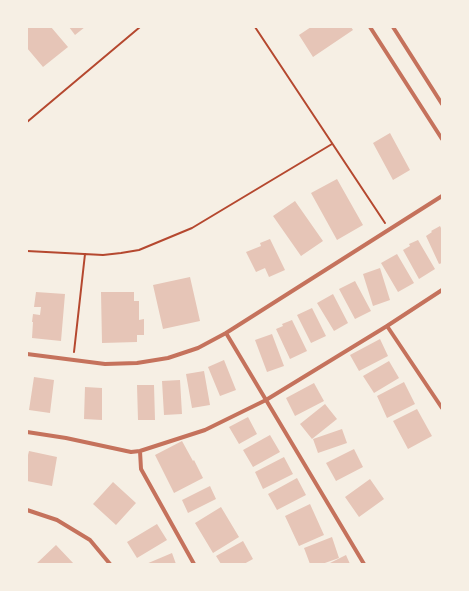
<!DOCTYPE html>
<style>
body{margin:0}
#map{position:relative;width:469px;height:591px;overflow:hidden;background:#f6efe4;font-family:"Nunito Sans",sans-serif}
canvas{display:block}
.frame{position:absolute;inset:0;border:28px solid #f6efe4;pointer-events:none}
</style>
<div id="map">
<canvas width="469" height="591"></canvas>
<div class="frame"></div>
</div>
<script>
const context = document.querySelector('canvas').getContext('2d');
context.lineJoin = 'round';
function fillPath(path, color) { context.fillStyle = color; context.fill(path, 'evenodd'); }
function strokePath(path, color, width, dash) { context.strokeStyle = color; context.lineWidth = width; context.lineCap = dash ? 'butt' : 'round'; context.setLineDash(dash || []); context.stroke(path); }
fillPath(new Path2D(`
 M27,27H51L68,47L43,67L27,48Z
 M69,27H85L75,35Z
 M311,27H351L353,30L313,57L299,35Z
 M390,133L410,170L393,180L373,143Z
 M337,179L363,225L337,240L311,193Z
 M295,201L323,241L301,256L273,216Z
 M440,226L442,230V263L439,264L426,236L432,232L431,231Z
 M270,239L285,270L269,277L265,268L256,272L246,252L261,246L260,243Z
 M418,240L435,269L419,279L403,250L410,246L409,244Z
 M397,254L414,283L398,292L381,263Z
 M380,268L390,300L373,306L363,274Z
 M190,277L200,321L163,329L153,285Z
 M355,281L371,311L355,319L339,289Z
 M36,292L65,294L61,341L32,338L33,322H32L33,314L40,315L41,307H34Z
 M101,292H134V301H139V320L144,319V335H137V342L102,343Z
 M333,294L348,323L334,331L317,303Z
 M312,308L326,336L311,343L297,315Z
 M292,320L307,351L290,359L276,329L283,326L282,324Z
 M272,334L284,366L267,372L255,340Z
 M380,339L388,356L359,371L350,355Z
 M224,360L236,390L220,396L208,367Z
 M389,361L399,378L374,393L363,376Z
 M204,371L210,405L192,408L186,374Z
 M34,377L54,380L50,413L29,410Z
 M180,380L182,414L164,415L162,381Z
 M404,382L415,404L387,418L377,396Z
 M314,383L324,401L295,416L286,398Z
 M137,385H154L155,420H138Z
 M85,387L102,388V420L84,419Z
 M325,404L337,419L312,439L300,424Z
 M417,409L432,436L408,449L393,421Z
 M248,417L257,434L239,444L229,427Z
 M342,429L347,443L318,453L313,439Z
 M270,435L280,452L253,467L243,450Z
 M182,441L193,461L194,460L203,478L174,493L155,455Z
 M354,449L363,467L336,481L326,463Z
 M29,451L57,457L52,486L27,481V459Z
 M284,457L293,474L263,489L255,472Z
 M297,478L306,495L277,510L268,494Z
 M370,479L384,499L359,517L345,497Z
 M113,482L136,503L116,525L93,504Z
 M210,486L216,499L188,513L182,500Z
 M310,504L324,535L299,546L285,516Z
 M221,507L239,537L213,553L195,523Z
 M157,524L167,540L137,558L127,542Z
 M332,537L339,558L322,564H310L304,548Z
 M243,541L253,559L244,564H221L216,556Z
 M56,545L74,564H36Z
 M172,553L176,564H146Z
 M346,555L350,564H328Z`), '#e6c5b7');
strokePath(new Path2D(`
 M255,27L385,223
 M27,122L140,27
 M27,251L103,255L121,253L139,250L192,228L332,144
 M74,352L85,254`), '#b5482f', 2);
strokePath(new Path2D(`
 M370,27L442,139
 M393,27L442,104
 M387,326L442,408
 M226,333L364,564
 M27,354L105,364L137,363L168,358L198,348L226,333L442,196
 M27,432L66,438L131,452L140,451L205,430L266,400L387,326L442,290
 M140,451L141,469L194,564
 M27,510L57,520L90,540L110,564`), '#c5725c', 4);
</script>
